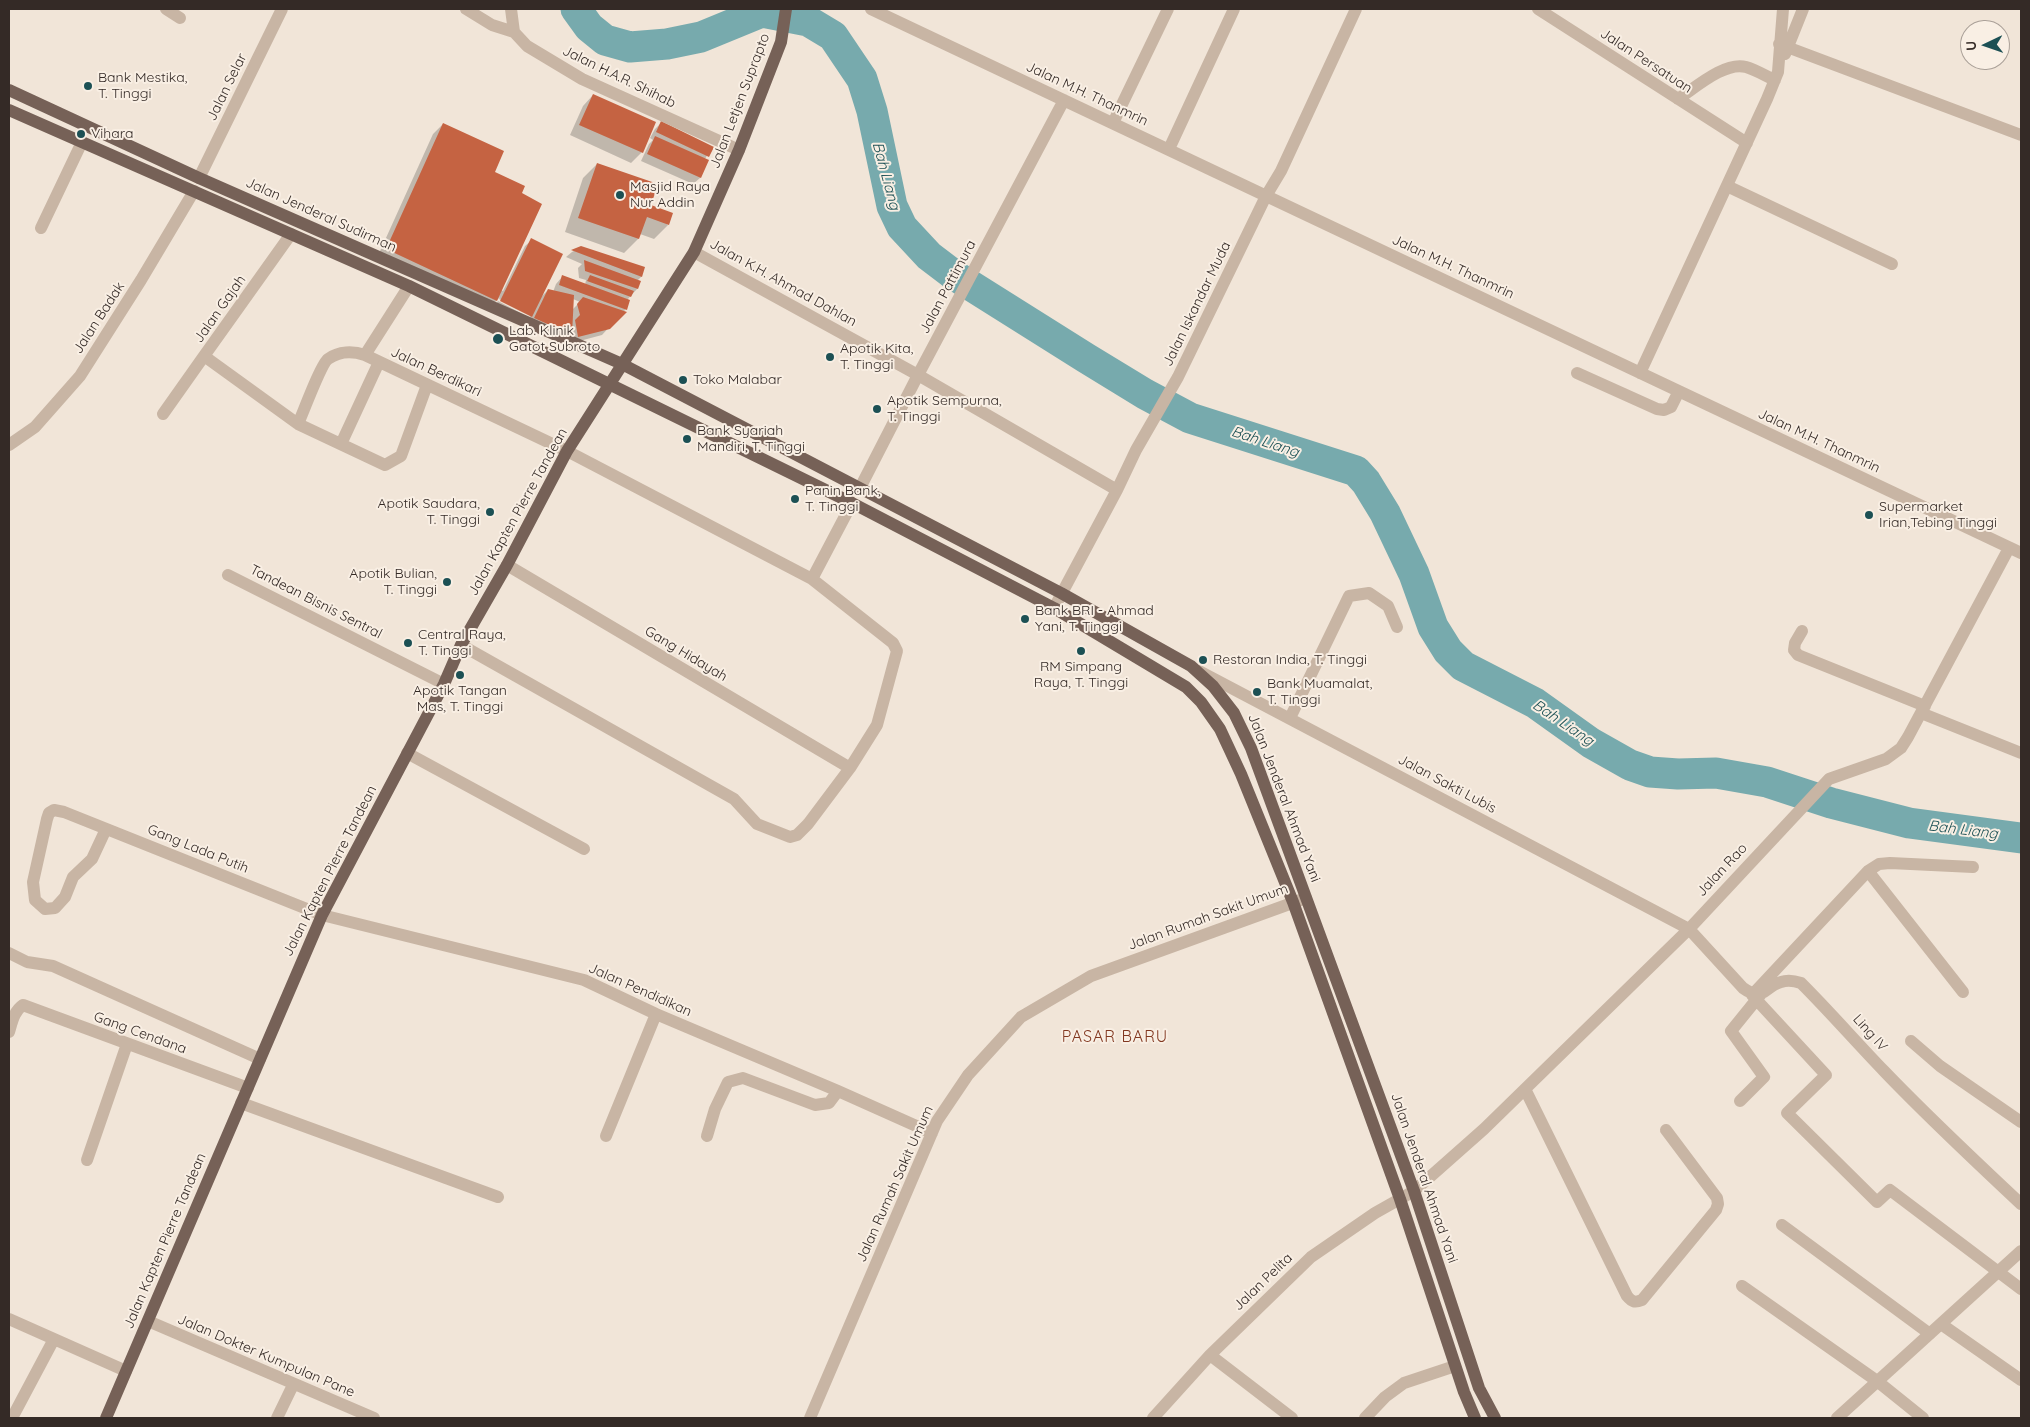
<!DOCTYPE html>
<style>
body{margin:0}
#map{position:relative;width:2030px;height:1427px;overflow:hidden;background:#f1e5d8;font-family:Quicksand,sans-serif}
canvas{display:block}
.frame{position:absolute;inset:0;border:10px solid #342a26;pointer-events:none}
.north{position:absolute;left:1960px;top:20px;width:50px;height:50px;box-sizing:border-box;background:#f9efe4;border:1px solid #aaa098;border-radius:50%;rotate:267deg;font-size:14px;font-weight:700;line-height:20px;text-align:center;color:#342a26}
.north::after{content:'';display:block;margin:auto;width:18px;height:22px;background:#1c5054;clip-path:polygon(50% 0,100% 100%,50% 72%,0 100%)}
</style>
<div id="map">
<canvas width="2030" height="1427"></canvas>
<div class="frame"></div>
<div class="north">U</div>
</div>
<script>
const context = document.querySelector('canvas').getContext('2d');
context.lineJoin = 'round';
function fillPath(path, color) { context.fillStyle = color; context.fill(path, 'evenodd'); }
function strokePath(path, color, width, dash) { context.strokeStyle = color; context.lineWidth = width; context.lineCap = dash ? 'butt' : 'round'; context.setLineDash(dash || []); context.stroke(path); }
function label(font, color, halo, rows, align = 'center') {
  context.font = font + ' Quicksand,sans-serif'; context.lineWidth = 4; context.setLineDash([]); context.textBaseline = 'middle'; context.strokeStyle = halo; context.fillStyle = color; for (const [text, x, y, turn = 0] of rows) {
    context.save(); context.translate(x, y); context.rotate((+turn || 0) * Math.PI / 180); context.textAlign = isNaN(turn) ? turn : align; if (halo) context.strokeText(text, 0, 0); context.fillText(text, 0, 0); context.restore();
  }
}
fillPath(new Path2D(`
 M593,95L642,152L631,163L570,135L583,106Z
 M662,122L712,147L705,159L707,161L700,178L693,184L641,161L649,144L653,140L650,138L655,129Z
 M443,124L491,177L501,290L503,291L525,246L532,240L541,297L548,290L553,292L556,284L562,277L585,285L586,280L579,278L578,268L582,264L566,257L572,252L581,247L644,268L641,277L637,281H639L637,289L627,300L626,309L602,335L572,343L528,325L532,316L530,317V315L499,299L500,297L490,307L376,260L433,134ZM573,299L580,302L572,310Z
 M597,164L649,206L668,225L654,239L640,234L638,239L624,253L565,232L583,178Z
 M498,301L530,318L494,308Z`), '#0003');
strokePath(new Path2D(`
 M576,9L589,27L605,40L630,47L667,44L701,37L762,12L808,21L833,36L862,79L872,111L892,206L902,227L929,256L954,275L1086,358L1145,394L1190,418L1356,471L1366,482L1385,513L1414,574L1433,627L1448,651L1463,666L1535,703L1591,743L1630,765L1650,772L1678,774L1716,773L1767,782L1831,803L1909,823L2021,838`), '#77aaad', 31);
fillPath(new Path2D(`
 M593,94L656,122L643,153L579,125Z
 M661,121L714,147L709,157L656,132Z
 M443,123L504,151L495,172L525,186L522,193L542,204L497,301L386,249Z
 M655,136L709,160L701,178L647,154Z
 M597,163L658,184L651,205L673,213L669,225L647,217L639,239L578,218Z
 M531,238L563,254L532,317L500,301Z
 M581,246L645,267L642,277L571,250Z
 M584,260L641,281L638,289L585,271Z
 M562,275L630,300L627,310L559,285Z
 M590,275L634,291L631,297L587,281Z
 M548,289L574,295L572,335L534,318Z
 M583,297L627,312L610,329L578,337L575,320L580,315L577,304Z`), '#c56342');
strokePath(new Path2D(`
 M166,9L180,18
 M466,9L492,25L514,32L527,46L582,79L739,150
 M511,9L514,32
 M871,9L2021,553
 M1538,9L1747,143
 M1779,44L2021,135
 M1785,54L1803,9
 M1678,99C1695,88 1725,61 1746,67C1756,70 1766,76 1775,80
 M1113,123L1168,9
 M1169,149L1234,9
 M199,178L282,9
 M1727,186L1892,264
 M41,228L82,142
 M291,234L204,356L298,424
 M694,252L918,375L1117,490
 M409,286L365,355L567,451L812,579L893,643L897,651L877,725L850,768L808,824L797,835L790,837L757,824L734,799L461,645
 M365,355C353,351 339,351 328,359C321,364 303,413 298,424L385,465L401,456L427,385
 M1577,373L1657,409L1664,410L1671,407L1679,391
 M1640,373L1767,99L1778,72L1783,9
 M163,414L204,356
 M341,444L379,362
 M9,445L35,427L80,376L141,280L194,191
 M860,488L918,375L1064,100
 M507,565L850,768
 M228,575L444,684
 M812,579L852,503
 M1054,608L1117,490L1136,450L1178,377L1266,196L1281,171L1356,9
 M1802,631L1795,643L1794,650L1798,655L1925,706
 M1199,671L1689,929L1743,988C1764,1003 1763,987 1781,982C1787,980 1795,981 1801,983C1830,1012 1856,1042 1884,1071C1928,1117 1975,1161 2021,1204
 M1921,713L2021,753
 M1290,718L1349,596L1369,593L1388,606L1397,627
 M407,753L584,849
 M106,829L92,859L73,877L65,897L55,908L45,909L35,900L33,882L47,819L49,813L54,810L64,812L322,915L584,980L656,1014L838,1091L932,1133
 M1973,867L1890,863L1879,864L1868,871L1752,995L1826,1075L1787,1113L1877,1202L1890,1190L2021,1289
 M1868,871L1963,992
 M9,953L27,962L53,966L260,1059
 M9,1032C12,1022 14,1011 23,1005L248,1088
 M1911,1041L1940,1066L2021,1122
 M1525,1089L1627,1296C1632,1302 1635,1303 1642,1300L1716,1210L1718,1204L1717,1198L1666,1130
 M1740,1101L1764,1077L1731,1031L1761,994
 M241,1103L498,1197
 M606,1136L656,1014
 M707,1136L715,1109L728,1082L743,1078L815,1105L829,1103L838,1091
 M87,1160L127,1044
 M1782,1225L1930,1334
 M1742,1286L1877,1381L1923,1418
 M9,1319L126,1371
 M148,1321L374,1418
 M1941,1324L2021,1380
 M1210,1355L1292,1418
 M12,1418L54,1339
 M277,1418L293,1385
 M810,1418L937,1121L968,1075L1021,1017L1091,976L1306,898
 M1153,1418L1210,1355L1311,1257L1375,1213L1414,1191L1484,1129L1689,929L1829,779L1886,759L1901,748L1908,737L2009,548
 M1365,1418L1385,1397L1404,1383L1455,1366
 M1837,1418L2021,1251`), '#c8b5a4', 12);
strokePath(new Path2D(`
 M9,90L199,178L622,364L1061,593L1191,666L1213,686L1234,713L1251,748L1414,1191L1479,1388L1495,1418
 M9,110L409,286L609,384L852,503L1054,608L1186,687L1201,702L1220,729L1241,774L1293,902L1400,1199L1464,1392L1475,1418
 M106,1418L322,915L444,684L461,645L507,565L567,451L694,252L739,150L781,42L786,9`), '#766157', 12);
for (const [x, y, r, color] of [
 [88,86,5,"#1c5054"],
 [81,134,5,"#1c5054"],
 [620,195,5,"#1c5054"],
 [498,339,6,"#1c5054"],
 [830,357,5,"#1c5054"],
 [683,380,5,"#1c5054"],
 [877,409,5,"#1c5054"],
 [687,439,5,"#1c5054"],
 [795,499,5,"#1c5054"],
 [490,512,5,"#1c5054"],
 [1869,515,5,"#1c5054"],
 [447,582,5,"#1c5054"],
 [1025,619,5,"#1c5054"],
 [408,643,5,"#1c5054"],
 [1081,651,5,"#1c5054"],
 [1203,660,5,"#1c5054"],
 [460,675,5,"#1c5054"],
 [1257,692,5,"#1c5054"]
]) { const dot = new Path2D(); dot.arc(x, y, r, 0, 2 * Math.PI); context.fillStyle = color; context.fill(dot); strokePath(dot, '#f9efe4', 2); }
label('14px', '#342a26', '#f9efe4', [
 ["Jalan Persatuan",1646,61,33],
 ["Jalan H.A.R. Shihab",619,77,26],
 ["Jalan Selar",227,87,-64],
 ["Jalan M.H. Thanmrin",1087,94,25],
 ["Jalan Letjen Suprapto",740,101,-69],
 ["Jalan Jenderal Sudirman",321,215,24],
 ["Jalan M.H. Thanmrin",1453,267,25],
 ["Jalan K.H. Ahmad Dahlan",783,283,29],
 ["Jalan Pattimura",948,287,-62],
 ["Jalan Iskandar Muda",1197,304,-64],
 ["Jalan Gajah",220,309,-55],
 ["Jalan Badak",99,318,-57],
 ["Jalan Berdikari",436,372,25],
 ["Jalan M.H. Thanmrin",1819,441,25],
 ["Jalan Kapten Pierre Tandean",518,512,-61],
 ["Tandean Bisnis Sentral",316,602,27],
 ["Gang Hidayah",686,654,31],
 ["Jalan Sakti Lubis",1447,784,28],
 ["Jalan Jenderal Ahmad Yani",1284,798,69],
 ["Gang Lada Putih",198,849,22],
 ["Jalan Rao",1722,870,-47],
 ["Jalan Kapten Pierre Tandean",330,871,-63],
 ["Jalan Rumah Sakit Umum",1208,917,-20],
 ["Jalan Pendidikan",640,990,24],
 ["Gang Cendana",140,1033,20],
 ["Ling IV",1870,1033,48],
 ["Jalan Jenderal Ahmad Yani",1424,1178,71],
 ["Jalan Rumah Sakit Umum",895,1184,-66],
 ["Jalan Kapten Pierre Tandean",165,1241,-67],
 ["Jalan Pelita",1263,1282,-44],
 ["Jalan Dokter Kumpulan Pane",266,1356,23]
]);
label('14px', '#342a26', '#f9efe4', [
 ["Bank Mestika,",98,78],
 ["T. Tinggi",98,94],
 ["Vihara",91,134],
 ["Masjid Raya",630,187],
 ["Nur Addin",630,203],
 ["Lab. Klinik",509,331],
 ["Gatot Subroto",509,347],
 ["Apotik Kita,",840,349],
 ["T. Tinggi",840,365],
 ["Toko Malabar",693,380],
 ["Apotik Sempurna,",887,401],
 ["T. Tinggi",887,417],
 ["Bank Syariah",697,431],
 ["Mandiri, T. Tinggi",697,447],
 ["Panin Bank,",805,491],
 ["T. Tinggi",805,507],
 ["Apotik Saudara,",480,504,"right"],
 ["T. Tinggi",480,520,"right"],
 ["Supermarket",1879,507],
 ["Irian,Tebing Tinggi",1879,523],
 ["Apotik Bulian,",437,574,"right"],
 ["T. Tinggi",437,590,"right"],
 ["Bank BRI - Ahmad",1035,611],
 ["Yani, T. Tinggi",1035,627],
 ["Central Raya,",418,635],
 ["T. Tinggi",418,651],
 ["Restoran India, T. Tinggi",1213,660],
 ["RM Simpang",1081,667,"center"],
 ["Raya, T. Tinggi",1081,683,"center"],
 ["Bank Muamalat,",1267,684],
 ["T. Tinggi",1267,700],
 ["Apotik Tangan",460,691,"center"],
 ["Mas, T. Tinggi",460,707,"center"]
], 'left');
label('italic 15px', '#1c5054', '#f9efe4', [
 ["Bah Liang",886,176,75],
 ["Bah Liang",1265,442,18],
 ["Bah Liang",1563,723,34],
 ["Bah Liang",1963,830,7]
]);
context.letterSpacing = '1px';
label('16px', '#823820', '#f9efe4', [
 ["PASAR BARU",1115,1037]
]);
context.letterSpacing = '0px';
</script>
